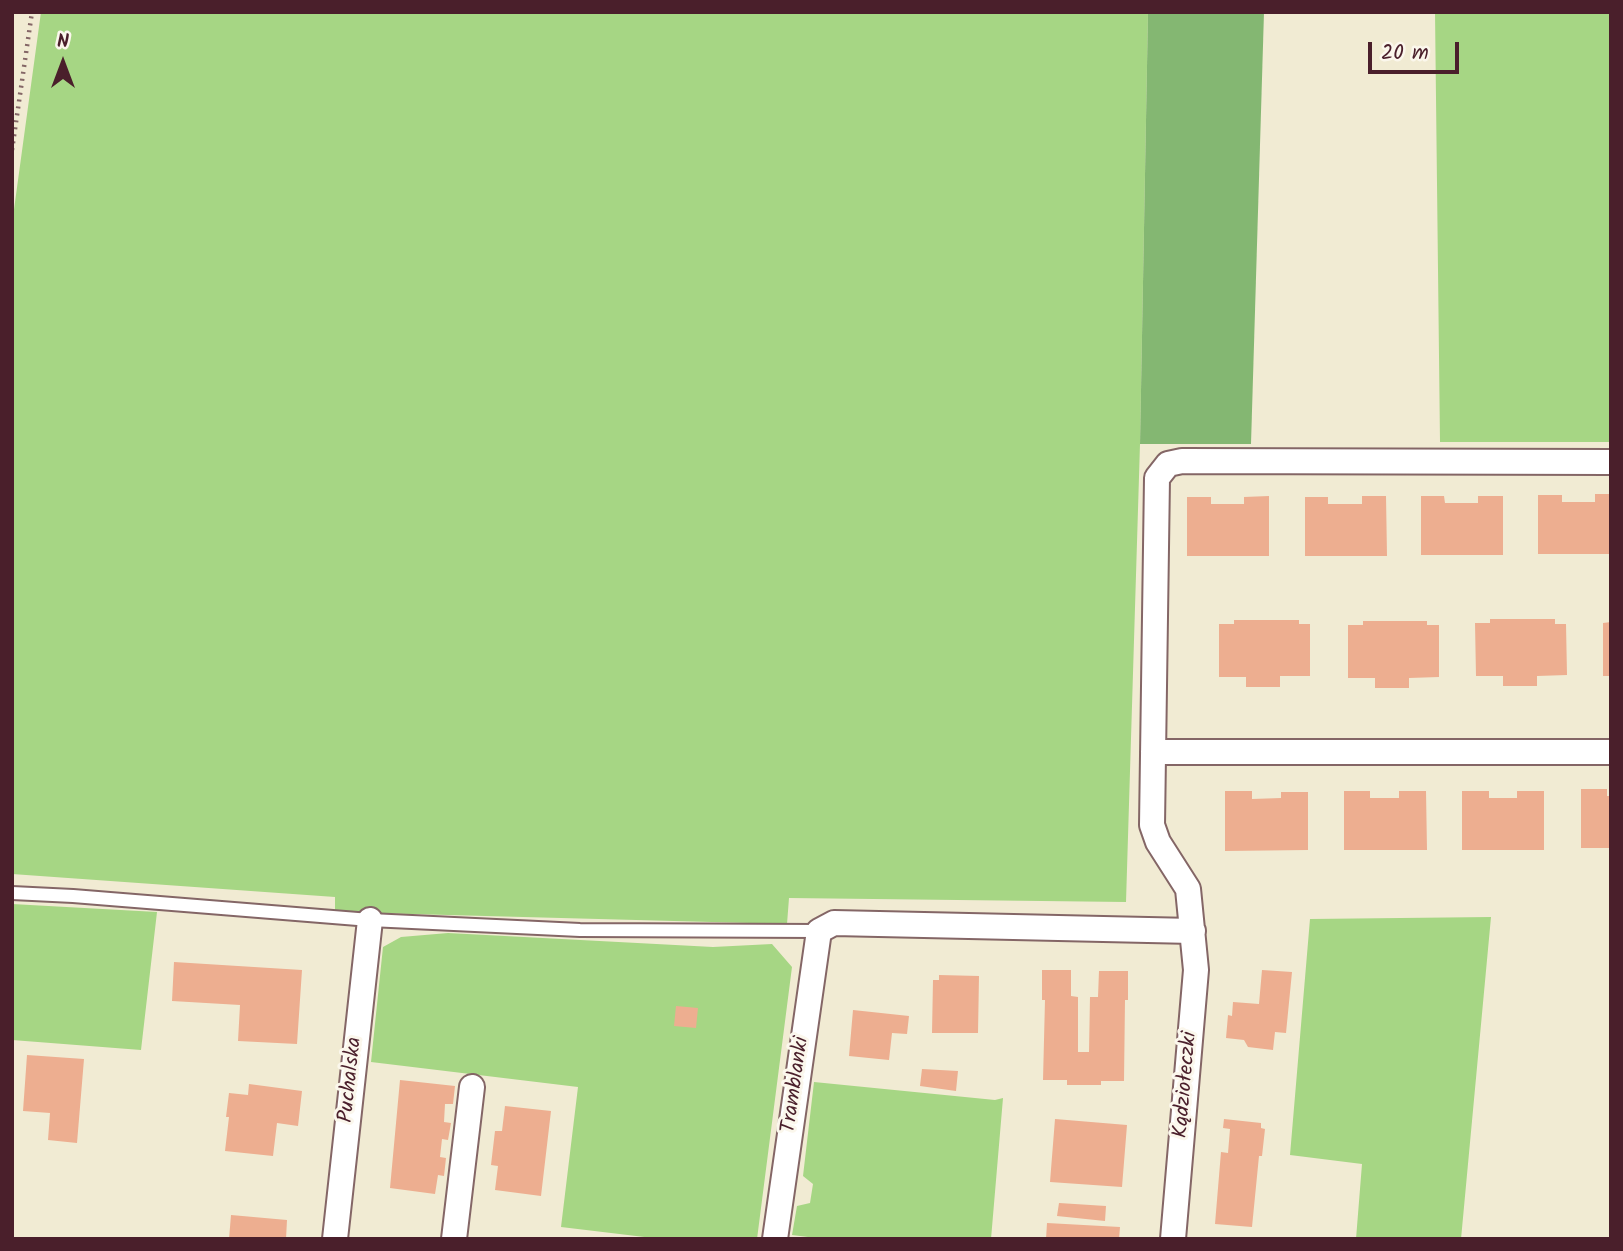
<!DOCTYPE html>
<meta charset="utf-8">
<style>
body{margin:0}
#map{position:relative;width:1623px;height:1251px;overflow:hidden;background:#f1ebd3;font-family:Kalam,sans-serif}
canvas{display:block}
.frame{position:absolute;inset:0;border:14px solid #4a1f2b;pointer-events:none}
.north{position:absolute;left:28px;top:28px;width:70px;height:70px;-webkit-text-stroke:5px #fbf7ec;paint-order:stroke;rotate:0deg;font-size:19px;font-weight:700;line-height:28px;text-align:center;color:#4a1f2b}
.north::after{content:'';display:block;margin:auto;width:24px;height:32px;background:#4a1f2b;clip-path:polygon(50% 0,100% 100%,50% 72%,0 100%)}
.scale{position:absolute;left:1368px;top:42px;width:91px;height:32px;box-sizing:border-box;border:4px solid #4a1f2b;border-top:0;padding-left:9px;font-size:21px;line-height:24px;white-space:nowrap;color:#4a1f2b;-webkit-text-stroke:5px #fbf7ec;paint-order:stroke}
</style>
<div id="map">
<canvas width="1623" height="1251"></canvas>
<div class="frame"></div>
<div class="north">N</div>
<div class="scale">20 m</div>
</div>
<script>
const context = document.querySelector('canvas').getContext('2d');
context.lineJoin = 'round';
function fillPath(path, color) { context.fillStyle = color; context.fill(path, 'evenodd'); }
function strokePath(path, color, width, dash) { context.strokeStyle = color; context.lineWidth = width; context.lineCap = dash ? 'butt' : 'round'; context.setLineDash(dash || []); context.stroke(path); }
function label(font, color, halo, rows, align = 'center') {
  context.font = font + ' Kalam,sans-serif'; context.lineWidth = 6; context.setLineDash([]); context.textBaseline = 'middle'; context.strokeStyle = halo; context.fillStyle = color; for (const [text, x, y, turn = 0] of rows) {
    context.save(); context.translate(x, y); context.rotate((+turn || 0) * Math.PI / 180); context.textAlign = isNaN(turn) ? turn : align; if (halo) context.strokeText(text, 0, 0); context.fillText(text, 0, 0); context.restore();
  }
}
fillPath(new Path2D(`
 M41,12H1148L1140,444L1126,902L789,898L787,924L335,912V897L12,874V224Z
 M1435,12H1611V442H1440Z
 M12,904L157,912L141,1050L12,1040Z
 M1491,917L1461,1239H1356L1362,1164L1290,1155L1310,919Z
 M448,933L713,947L772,944L792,967L757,1239H661L561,1227L578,1087L371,1062L383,947L401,937Z
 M814,1082L995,1100L1003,1098L991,1239H824L792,1235L797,1206L810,1203L813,1184L803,1176Z`), '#a6d684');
fillPath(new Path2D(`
 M1148,12H1264L1251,444H1140Z`), '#84b772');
fillPath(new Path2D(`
 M1595,494H1611V554H1538V495H1562V502H1595Z
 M1269,496V556H1187V497H1211V504H1244V497Z
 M1362,496H1386L1387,556H1305V497H1328V504H1362Z
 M1421,496H1444L1445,503H1478V496H1503V555H1421Z
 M1490,619H1555V624H1566L1567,675L1537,676V686H1503V676H1476L1475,623H1490Z
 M1234,620H1299V624H1310V676H1280V687H1246V677H1219V624H1234Z
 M1363,621H1427V625H1439V677L1409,678V688H1375V678H1348V625H1363Z
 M1611,622V676H1603V623Z
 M1581,789H1607V796H1611V848H1581Z
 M1225,791H1252V799L1281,798V792H1308V850L1225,851Z
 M1344,791H1370V798H1399V791H1426L1427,850H1344Z
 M1462,791H1489V798H1517V791H1544V850H1462Z
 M174,962L302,970L297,1044L238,1041L240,1005L172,1001Z
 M1042,970H1071V996L1078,997V1052H1089L1090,997H1098L1099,971H1128V1000H1125L1124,1081H1101V1085H1067V1080H1043L1045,1000H1042Z
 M1262,970L1292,972L1286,1033L1275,1032L1273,1050L1248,1047L1244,1040L1226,1038L1228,1015L1232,1016L1233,1002L1259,1004Z
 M939,975L979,976L978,1033H932L933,980H939Z
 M676,1006L698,1008L696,1028L674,1026Z
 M853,1010L909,1016L907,1034L892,1033L889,1060L849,1056Z
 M27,1055L84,1059L77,1143L48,1140L50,1113L23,1111Z
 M922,1069L958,1071L956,1091L920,1086Z
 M400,1080L455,1086L453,1104H445L444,1122L451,1123L448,1140L442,1139L440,1157L446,1158L444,1176L438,1175L435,1194L390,1188Z
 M249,1084L302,1091L298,1126L277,1123L273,1156L225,1151L229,1117H226L229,1093L248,1095Z
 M505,1106L551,1111L541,1196L495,1190L498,1166L491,1165L495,1131H502Z
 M1055,1119L1127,1125L1122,1187L1050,1182Z
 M1224,1119L1261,1123V1128L1265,1129L1262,1156H1259L1252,1227L1215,1224L1221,1152L1228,1153L1230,1129L1223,1128Z
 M1059,1203L1106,1206L1105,1221L1057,1216Z
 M231,1215L287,1220L286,1239H229Z
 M1047,1223L1120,1227L1119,1239H1046Z`), '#edae90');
const service = new Path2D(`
 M12,893L73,896L370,920L580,930L819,931`);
const minor = new Path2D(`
 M1153,752H1611
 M335,1239L370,920
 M454,1239L472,1087
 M775,1239L819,931L834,923L1193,931
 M1173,1239L1196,970L1188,889L1158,842L1152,825L1157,478L1168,464L1182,461L1611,462`);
strokePath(service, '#846666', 16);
strokePath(minor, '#846666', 28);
strokePath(new Path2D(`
 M12,150L32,12`), '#846666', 4.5, [2, 5]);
strokePath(service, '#fff', 12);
strokePath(minor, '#fff', 24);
label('21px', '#4a1f2b', '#fbf7ec', [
 ["Puchalska",352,1080,-84],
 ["Tramblanki",797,1085,-82],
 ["Kądziołeczki",1187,1085,-85]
]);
</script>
